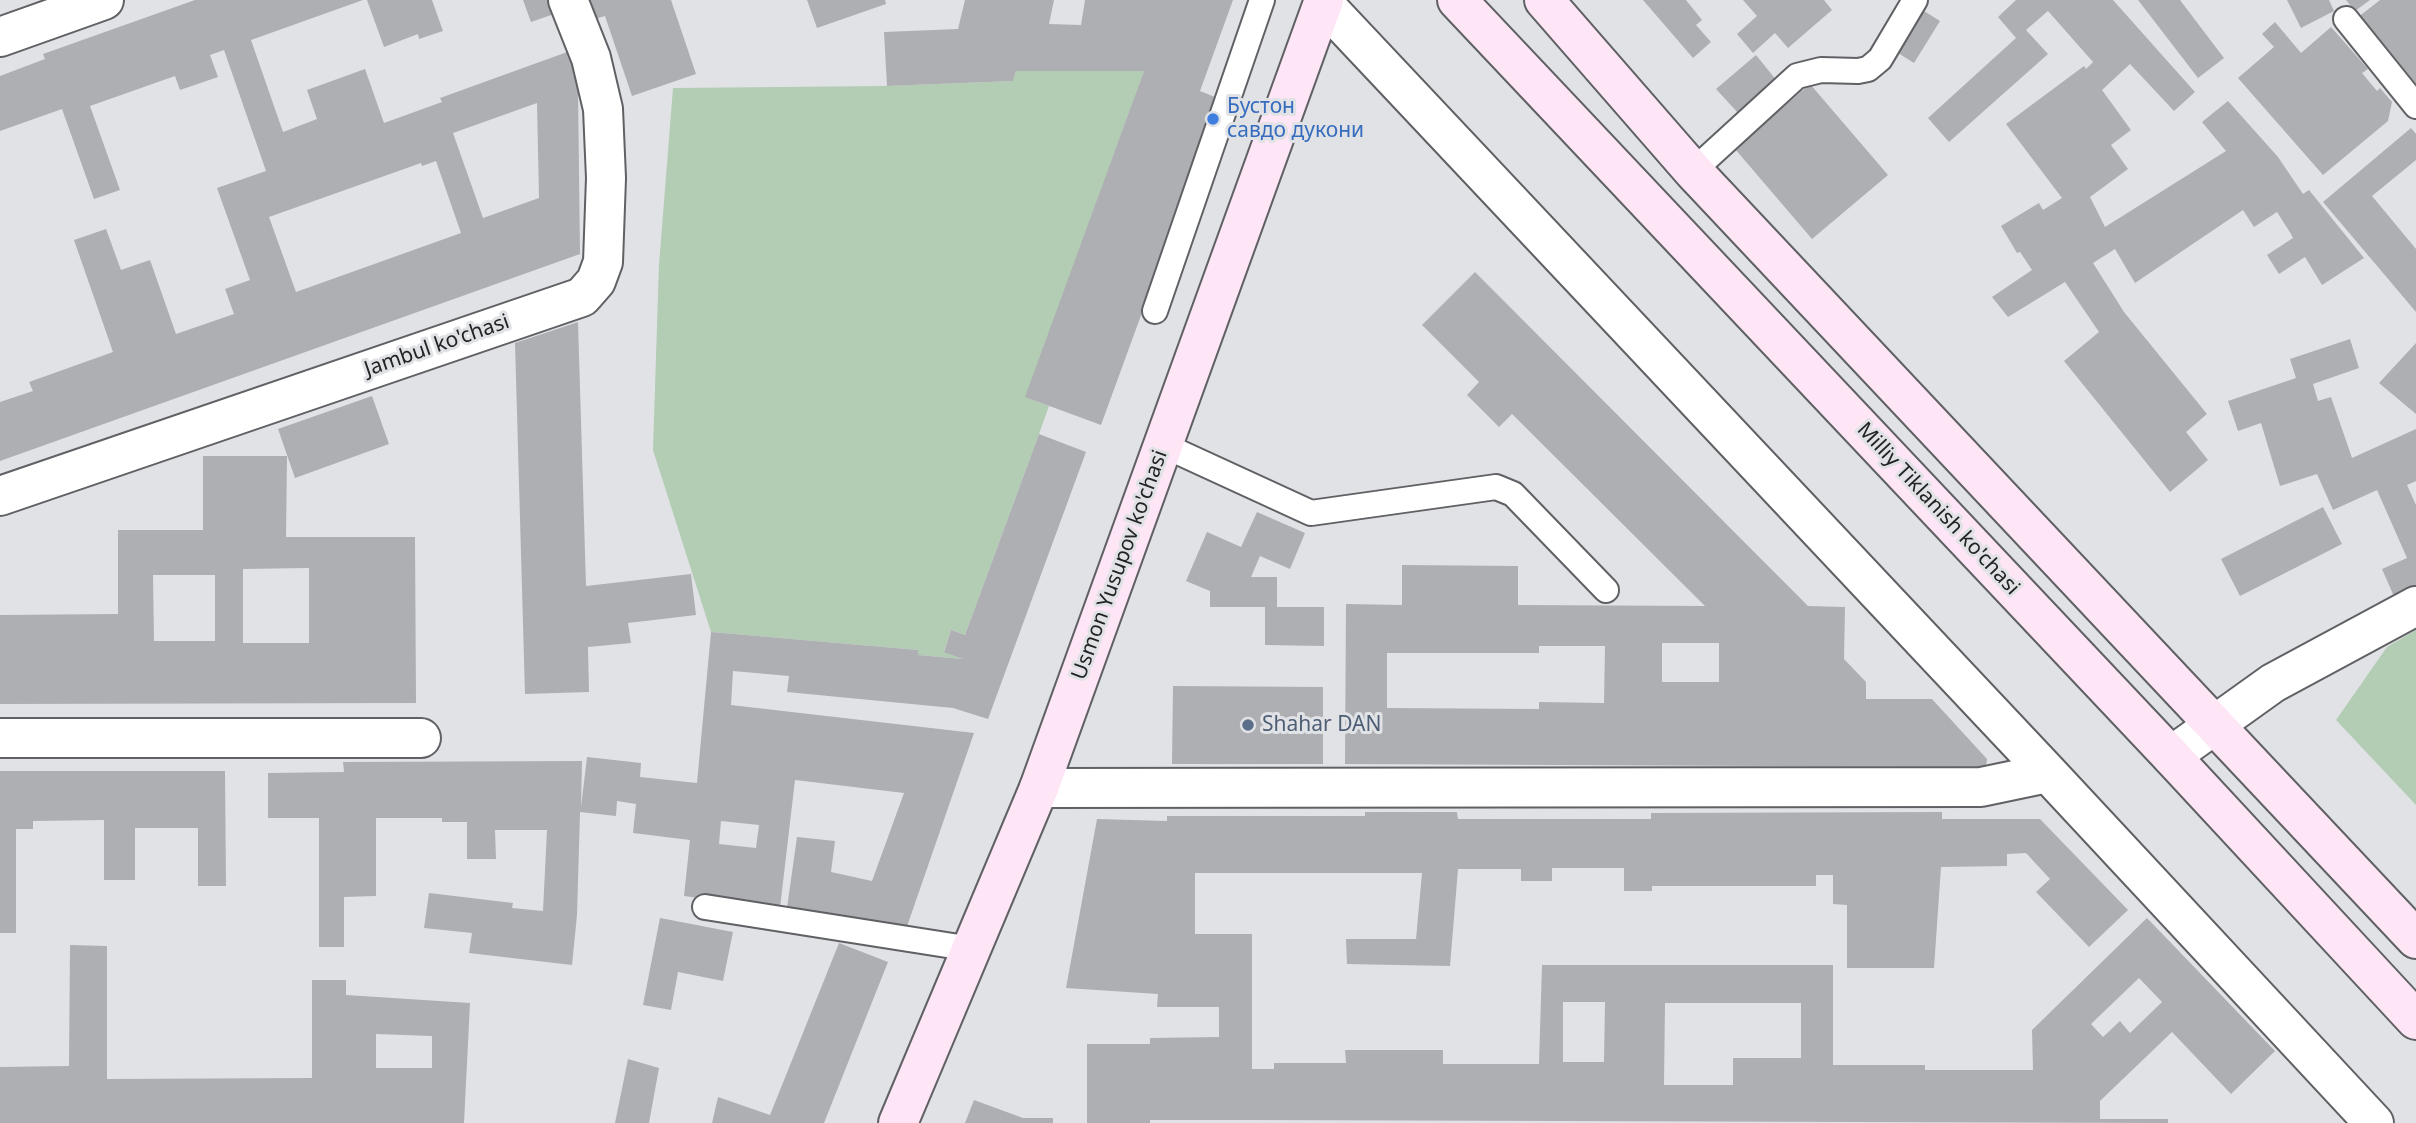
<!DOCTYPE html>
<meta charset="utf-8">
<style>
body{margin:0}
canvas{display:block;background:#e0e2e5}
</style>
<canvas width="2416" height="1123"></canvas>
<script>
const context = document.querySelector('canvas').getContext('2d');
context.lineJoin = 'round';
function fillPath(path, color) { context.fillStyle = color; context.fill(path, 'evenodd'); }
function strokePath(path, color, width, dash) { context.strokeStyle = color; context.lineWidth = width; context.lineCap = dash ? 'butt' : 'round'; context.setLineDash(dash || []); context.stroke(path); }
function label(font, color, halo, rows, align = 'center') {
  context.font = font + ' "Noto Sans",sans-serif'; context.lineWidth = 6; context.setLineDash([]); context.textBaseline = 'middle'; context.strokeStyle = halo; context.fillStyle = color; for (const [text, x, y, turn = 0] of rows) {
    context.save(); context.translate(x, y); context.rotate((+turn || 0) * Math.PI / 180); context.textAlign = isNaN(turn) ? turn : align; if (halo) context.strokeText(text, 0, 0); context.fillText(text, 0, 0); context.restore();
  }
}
fillPath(new Path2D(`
 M1016,71H1144L1026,397L1049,406L1039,434L965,635L951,630L944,651L963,659L918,655V650L711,632L653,450L659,265L673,88L887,86L1013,81Z
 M2416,630V805L2336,720L2387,647Z`), '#b3ccb4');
fillPath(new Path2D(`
 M195,0H363L251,40L283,132L317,119L307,90L365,69L384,123L442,102L440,98L570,51L578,89L580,254L0,461V402L33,391L29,382L113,352L74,240L106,229L121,270L150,260L176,334L234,314L225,289L250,280L217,188L266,171L224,50L210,55L218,77L180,90L175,76L90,106L120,190L94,199L62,109L0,131V76L45,59L43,54ZM537,103L539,198L483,218L453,133ZM436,161L461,233L296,292L269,217L421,163L422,166Z
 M367,0H432L443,31L419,39L418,34L384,47Z
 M523,0H552L557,13L531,22Z
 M588,0H671L696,74L632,96L605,16L595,19Z
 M807,0H885L886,4L817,28Z
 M965,0H1054L1049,24L1081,25L1085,0H1233L1200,91L1220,99L1101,425L1025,397L1144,71H1016L1013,81L887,86L884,32L958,29Z
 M1643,0H1686L1702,20L1696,25L1711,42L1693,58Z
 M1743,0H1824L1832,10L1788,48L1775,33L1753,53L1737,34L1757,16Z
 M2016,0H2113L2195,92L2174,111L2130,64L2102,90L2131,130L2111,145L2128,169L2090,197L2105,227L2226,151L2202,122L2228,101L2278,157L2303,194L2309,190L2364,258L2322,285L2305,257L2279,274L2267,255L2293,238L2291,234L2277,212L2254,227L2243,210L2135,283L2115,249L2093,263L2124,312L2207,414L2186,432L2208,460L2170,492L2064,361L2099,332L2065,282L2008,317L1992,297L2032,270L2020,252L2017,253L2001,226L2039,203L2043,210L2062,198L2006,124L2084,66L2086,69L2093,62L2048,11L2026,30L2048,54L1949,142L1928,118L2016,38L1998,17Z
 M2138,0H2180L2224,58L2198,78Z
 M2287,0H2329L2334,11L2301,28Z
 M2346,0H2370L2355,11Z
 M2380,0H2416V93L2357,18Z
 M1924,11L1940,21L1914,63L1898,53Z
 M2275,22L2301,53L2331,27L2368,69L2362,73L2377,91L2380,88L2392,102L2388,121L2323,175L2238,78L2274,47L2262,34Z
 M1756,55L1777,81L1739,114L1716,89Z
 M1810,84L1888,175L1812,239L1735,149Z
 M2411,128L2416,134V160L2372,196L2416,249V312L2323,202Z
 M1475,272L1808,606L1845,607L1844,659L1866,682V699H1932L1987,759L1986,767L1345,764L1346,604L1402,605V565L1518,566V605L1705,606L1512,414L1499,427L1467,395L1479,382L1422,325ZM1662,643H1719V682H1662ZM1539,646H1605L1604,703L1539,702V709L1387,708V653H1539Z
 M578,322L586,586L691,574L696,615L628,623L631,643L588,647L589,692L525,694L515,343Z
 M2350,339L2359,368L2313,384L2318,401L2331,397L2352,458L2416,429V481L2407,485L2416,505V592L2396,601L2382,569L2407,558L2377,490L2333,510L2317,474L2280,486L2261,423L2238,431L2228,401L2296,378L2290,359Z
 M2416,343V414L2379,383Z
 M372,396L389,444L295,478L278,429Z
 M1039,434L1086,452L988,719L953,708L787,692L789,676L733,671L731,705L974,733L904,935L787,908L797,837L835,841L831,872L872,881L904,793L795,780L780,908L684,896L690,840L633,833L636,804L617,801L616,816L580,812L577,915L572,965L469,953L472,933L424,928L429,893L513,903L512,908L543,911L547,830H495L496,859H467V822H442V818H376V896L344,897V947H319V818H268V773L344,772L343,762L582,761L581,807L587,757L641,763L640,777L697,783L711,632L918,650V655L963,659L944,652L951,630L965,635ZM721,821L759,825L756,848L719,844Z
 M203,456H287L286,537H415L416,703L0,704V615L118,614V530H203ZM309,568V643H243V569ZM153,575H215V641H154Z
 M2323,507L2342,544L2240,596L2221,559Z
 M1257,512L1305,533L1290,569L1260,556L1251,577H1277V607H1324V646L1265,645V607H1210V591L1186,581L1207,532L1241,547Z
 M1173,686L1323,687V764H1172Z
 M0,771H225L226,886H198V828H135V880H104V820L33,821V829H16V933H0Z
 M1365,812H1457L1458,819H1651V813L1942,812V819H2040L2128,910L2089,947L2036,892L2050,879L2026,853L2007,854V866L1941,867L1934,968H1847V905L1833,904V875H1816V886H1652V891H1624V868H1552V881H1521V869H1458L1450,966L1347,964L1346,939H1416L1422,873H1195V934H1252V1069H1274V1063H1346L1345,1050H1443V1064H1539L1542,965H1833V1065H1925V1070H2033L2032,1030L2147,918L2275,1051L2231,1094L2172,1032L2100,1101V1119H2168V1123L1252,1120H1150V1123H1087V1044H1150V1038L1219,1037V1007H1157L1158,994L1066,988L1097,819L1167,821V816H1365ZM2139,978L2162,1002L2130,1033L2120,1021L2103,1037L2091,1024ZM1563,1002H1605L1604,1062H1563ZM1665,1003H1801V1058H1733V1085H1664Z
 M660,918L733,932L723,981L678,972L671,1010L643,1005Z
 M839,943L888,962L824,1123H712L718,1097L770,1115Z
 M70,945L107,946V1079L312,1078V980H346V995L470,1003L464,1123H0V1067L69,1066ZM376,1034L432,1036V1068H376Z
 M628,1059L659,1068L649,1123H615Z
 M974,1100L1023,1118H1053V1123H965Z`), '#aeafb3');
const lane = new Path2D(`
 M2346,19L2416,106
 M1693,171L1797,76L1821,70L1858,71L1868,69L1880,59L1915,0
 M1155,311L1262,0
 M1163,445L1311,513L1496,487L1513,494L1606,590
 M705,907L972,949`);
const street = new Path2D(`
 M1323,3L2048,773L2374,1123
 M0,37L104,0
 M0,496L582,297L596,281L603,262L606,178L603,109L591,58L568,0
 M0,738H421
 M2171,756L2273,683L2416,606
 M1039,788L1981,787L2048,773`);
const secondary = new Path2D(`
 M1457,0L2171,756L2416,1020
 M1544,0L1693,171L2416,939
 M898,1123L1039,788L1324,0`);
strokePath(lane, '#606164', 28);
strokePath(street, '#606164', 42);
strokePath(secondary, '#606164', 42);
strokePath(lane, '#fff', 24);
strokePath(street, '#fff', 38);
strokePath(secondary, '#fee6f7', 38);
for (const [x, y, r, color] of [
 [1213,119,7,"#3f7fe0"],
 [1248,725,7,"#5c6f8a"]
]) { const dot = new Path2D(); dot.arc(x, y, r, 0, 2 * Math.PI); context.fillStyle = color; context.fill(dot); strokePath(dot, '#e0e2e5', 2.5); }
label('21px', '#366cbe', '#e0e2e5', [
 ["Бустон",1227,107],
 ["савдо дукони",1227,131]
], 'left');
label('21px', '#222324', '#e0e2e5', [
 ["Jambul ko'chasi",437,346,-19],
 ["Milliy Tiklanish ko'chasi",1938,509,47],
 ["Usmon Yusupov ko'chasi",1120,565,-70]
]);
label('21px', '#4e5e75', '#e0e2e5', [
 ["Shahar DAN",1262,725]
], 'left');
</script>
